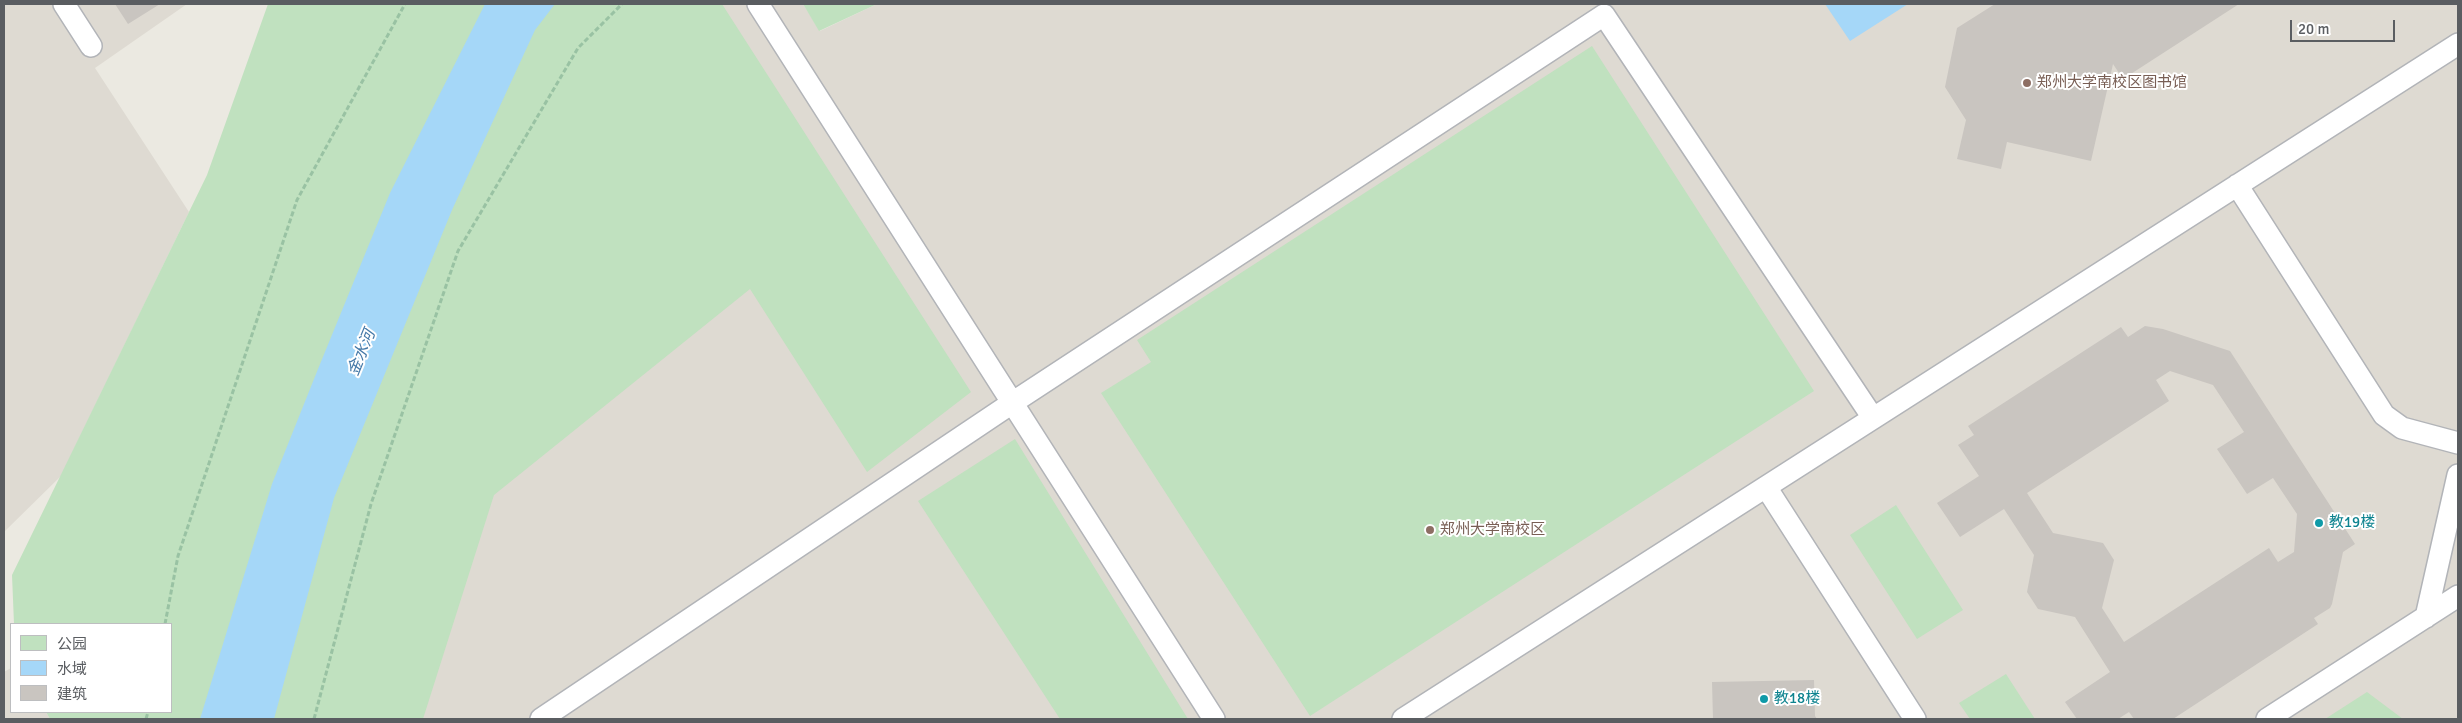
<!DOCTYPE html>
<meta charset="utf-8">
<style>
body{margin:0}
#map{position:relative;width:2462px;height:723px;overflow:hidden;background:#ebe9e1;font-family:Signika,"Noto Sans SC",sans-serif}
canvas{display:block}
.frame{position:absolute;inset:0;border:5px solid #5a5d61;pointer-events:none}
.legend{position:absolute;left:10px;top:623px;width:162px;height:90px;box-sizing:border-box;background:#fff;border:1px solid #bdbec0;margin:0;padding:6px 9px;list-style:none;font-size:15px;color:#5a5d61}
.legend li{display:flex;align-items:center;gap:10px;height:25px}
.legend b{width:25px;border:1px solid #bdbec0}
.scale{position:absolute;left:2290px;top:20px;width:105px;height:22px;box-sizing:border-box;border:2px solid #5a5d61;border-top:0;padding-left:6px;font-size:15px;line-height:18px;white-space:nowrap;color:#5a5d61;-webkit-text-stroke:4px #fff;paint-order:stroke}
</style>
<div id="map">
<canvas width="2462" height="723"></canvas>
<div class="frame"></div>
<ul class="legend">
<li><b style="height:14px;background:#c0e1bf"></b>公园</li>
<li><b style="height:14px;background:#a5d7f8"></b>水域</li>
<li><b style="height:14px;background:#c9c5c0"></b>建筑</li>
</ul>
<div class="scale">20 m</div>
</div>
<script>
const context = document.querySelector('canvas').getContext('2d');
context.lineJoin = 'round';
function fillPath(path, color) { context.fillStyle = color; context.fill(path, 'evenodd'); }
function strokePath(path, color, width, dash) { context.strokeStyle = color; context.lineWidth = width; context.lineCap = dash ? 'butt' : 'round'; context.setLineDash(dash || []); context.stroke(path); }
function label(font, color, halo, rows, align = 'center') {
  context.font = font + ' Signika,"Noto Sans SC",sans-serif'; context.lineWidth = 4; context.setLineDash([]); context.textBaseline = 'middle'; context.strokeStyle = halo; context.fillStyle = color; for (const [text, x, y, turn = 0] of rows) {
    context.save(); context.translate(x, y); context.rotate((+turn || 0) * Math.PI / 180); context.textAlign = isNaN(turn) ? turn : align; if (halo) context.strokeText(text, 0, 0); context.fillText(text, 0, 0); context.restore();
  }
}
fillPath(new Path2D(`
 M4,4H187L95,68L189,212L61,476L4,532Z
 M672,4H803L820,31L877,4H2458V719H351Z
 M11,668V712H46L50,719H4V672Z`), '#dedad2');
fillPath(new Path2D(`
 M268,4H722L971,392L867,472L750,289L494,495L423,719H50L46,712H171V624H14L12,575L207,175Z
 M803,4H877L819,31Z
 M1592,46L1814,391L1310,716L1101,393L1151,362L1137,340Z
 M1015,439L1188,719H1060L918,501Z
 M1896,505L1963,610L1917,639L1850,535Z
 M2006,674L2035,719H1970L1959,703Z
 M2367,692L2403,719H2325Z`), '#c0e1bf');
fillPath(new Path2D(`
 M485,4H555L535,30L452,210L334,498L274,719H200L272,484L318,369L390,193Z
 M1825,4H1908L1850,41Z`), '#a5d7f8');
fillPath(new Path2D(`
 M115,4H160L128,24Z
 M1995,4H2239L2123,79L2113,64L2091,161L2007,142L2001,169L1957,159L1966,120L1945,87L1957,28Z
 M2145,326L2163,329L2230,351L2355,544L2343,552L2332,604L2330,608L2314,618L2318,624L2173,719H2134L2129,712L2118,719H2077L2065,702L2110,672L2075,617L2038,609L2027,592L2034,555L2004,509L1960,537L1937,503L1979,476L1958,445L1974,435L1968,426L2121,327L2128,337ZM2170,371L2213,385L2244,432L2217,449L2247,494L2273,478L2297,514L2294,552L2278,562L2269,548L2124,642L2102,608L2114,560L2103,543L2053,533L2027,493L2169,401L2156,380Z
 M1814,680L1815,716L1817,719H1713L1712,682Z`), '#c9c5c0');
const lane = new Path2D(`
 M64,4L91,46
 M758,4L1214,719
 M2237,185L2384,415L2402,428L2458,443
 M1766,487L1915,719
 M2426,617L2458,475
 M541,719L1012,403L1604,15L1873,418
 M1403,719L2458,44
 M2267,719L2458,596`);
strokePath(lane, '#b2b4b8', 24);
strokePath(new Path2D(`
 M165,624L178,556L297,200L405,4
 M146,719L148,712
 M314,719L371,504L458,251L578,48L622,4`), '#99c2a3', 3, [5, 2.5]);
strokePath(lane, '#fff', 21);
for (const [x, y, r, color] of [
 [2027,83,5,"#8d6e63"],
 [2319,523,5,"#0f9aa8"],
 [1430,530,5,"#8d6e63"],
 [1764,699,5,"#0f9aa8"]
]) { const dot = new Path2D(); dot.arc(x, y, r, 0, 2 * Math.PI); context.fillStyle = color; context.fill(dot); strokePath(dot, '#fff', 2); }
label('15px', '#785e54', '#fff', [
 ["郑州大学南校区图书馆",2037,83],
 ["郑州大学南校区",1440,530]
], 'left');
label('15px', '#0d838f', '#fff', [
 ["教19楼",2329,523],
 ["教18楼",1774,699]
], 'left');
label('italic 16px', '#4478a7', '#fff', [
 ["金水河",362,353,-68]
]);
</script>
